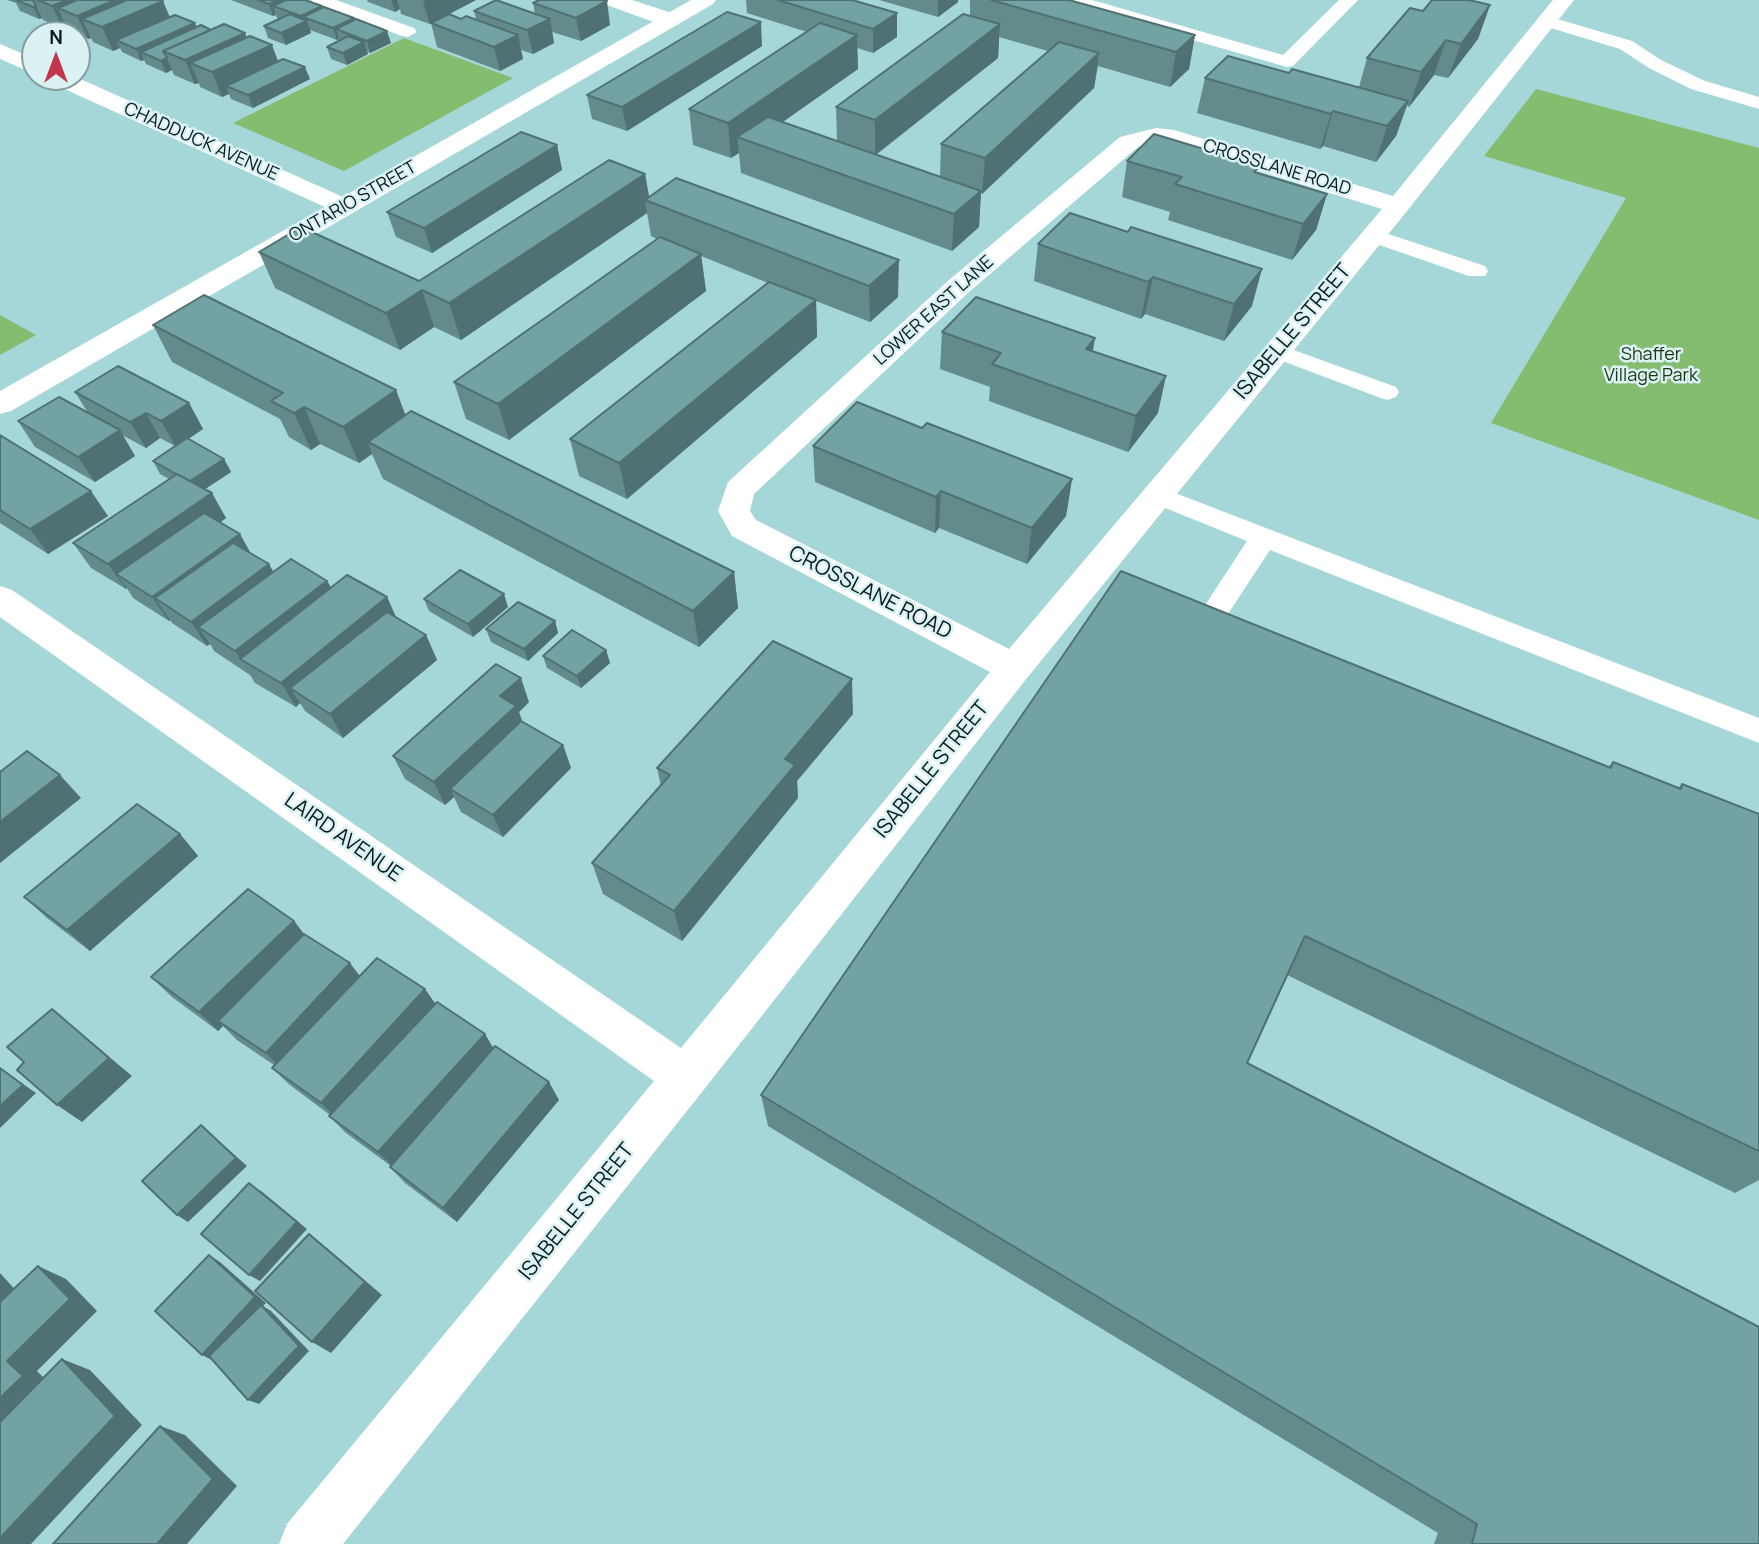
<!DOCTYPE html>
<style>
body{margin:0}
#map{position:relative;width:1759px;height:1544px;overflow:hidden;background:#a6d7d8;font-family:Manrope,sans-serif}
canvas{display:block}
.north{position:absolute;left:21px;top:21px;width:70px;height:70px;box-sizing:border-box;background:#daf2f3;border:2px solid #869c9d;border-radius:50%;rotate:0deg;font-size:19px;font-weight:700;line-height:28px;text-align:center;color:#081b1c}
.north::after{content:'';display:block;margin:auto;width:24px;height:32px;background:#c6364a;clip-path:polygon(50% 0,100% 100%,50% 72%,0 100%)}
</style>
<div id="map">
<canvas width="1759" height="1544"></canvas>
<div class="north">N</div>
</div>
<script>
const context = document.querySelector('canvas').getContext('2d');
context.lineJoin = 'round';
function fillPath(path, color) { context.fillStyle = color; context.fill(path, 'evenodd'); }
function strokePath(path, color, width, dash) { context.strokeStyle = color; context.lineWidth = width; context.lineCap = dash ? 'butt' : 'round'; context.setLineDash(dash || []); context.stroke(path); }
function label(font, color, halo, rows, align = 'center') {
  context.font = font + ' Manrope,sans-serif'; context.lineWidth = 5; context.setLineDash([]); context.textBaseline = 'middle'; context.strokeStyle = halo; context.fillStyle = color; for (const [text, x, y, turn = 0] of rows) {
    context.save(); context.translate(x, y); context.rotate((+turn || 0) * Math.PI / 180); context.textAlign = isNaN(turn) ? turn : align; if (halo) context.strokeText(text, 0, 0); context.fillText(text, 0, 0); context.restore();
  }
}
fillPath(new Path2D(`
 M404,38L513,78L344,171L233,123Z
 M1536,89L1759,148V520L1491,423L1626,198L1484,156Z
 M0,315L36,335L0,355Z`), '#84bc70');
fillPath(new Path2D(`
 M311,0H336L414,28L417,32L408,37L402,36L314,4Z
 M1064,0H1092L1283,55L1339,0H1358L1293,66L1287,67L1067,4Z
 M1547,16L1632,41L1661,60L1705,81L1759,97V109L1691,89L1649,68L1620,49L1541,25L1538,21L1541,17Z
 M1373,229L1485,266L1488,271L1485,276H1469L1365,240L1362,235L1365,230Z
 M1277,344L1396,387L1399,392L1396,397L1387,400L1378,397L1269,356L1265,351L1269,346Z
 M1157,486L1759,718V743L1270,550L1224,620L1214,623L1204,620L1200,613L1247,541L1148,501L1144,495L1148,489Z`), '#fff');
fillPath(new Path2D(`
 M601,0H632L678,15L681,20L678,25H662L604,4Z
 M1553,0H1574L1407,211L1027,678L702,1092L343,1544H279L287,1524L654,1081L0,617V586L12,590L681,1048L990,672L732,536L718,511L728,482L949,280L1120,137L1156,128L1174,130L1393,196ZM1156,142L1171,144L1382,209L1009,649L756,520L750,511L754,494L969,292L1138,147Z
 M0,44L35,59V74L0,59Z
 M46,77H76L354,202L358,207L354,212L345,215L336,212L49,82Z`), '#fff');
fillPath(new Path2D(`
 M691,0H716L713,4L11,411L0,414V391Z`), '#fff');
fillPath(new Path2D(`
 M7,0H160L170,17L195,23L196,28L247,37L278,61L310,79L253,108L231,99L229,94L222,97L200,87L199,83L195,84L174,75L172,70L166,73L146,64L144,60L141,61L122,52L120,48L113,51L93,42L91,38L88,39L69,31L67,28L63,29L43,20L42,18L39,19L20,11L16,3Z
 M231,0H305L322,6L323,8L355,20L391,43L370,53L367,51L368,54L347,65L331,59L327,47L340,41L339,39L337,40L310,30L311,33L286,45L268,38L264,26L280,19L277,18L276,15L273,16Z
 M367,0H476L432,23L461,19H476L474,11L535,14L533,3L610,25L581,41L552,32L554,43L533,54L521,50L523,59L500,71L437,47L431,23L430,24L401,14L400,9L395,12L368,2Z
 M746,0H852L897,37L873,53L857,48L858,69L782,122L837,141L836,107L970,15V0H1069L1195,35L1189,69L1170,87L1098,66L1094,88L982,194L981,193L979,227L952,251L741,173L739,153L731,158L693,145L689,109L807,32L747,13ZM999,37L1048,51L941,144L940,176L876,155L998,58Z
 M879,0H958V2L938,17Z
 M1490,5L1478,39L1448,78L1434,75L1409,107L1407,106L1396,136L1376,162L1323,146L1320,149L1197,113L1205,78L1289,73L1359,87L1367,58L1423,11Z
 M762,46L627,131L592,119L587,95Z
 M557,145L562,170L432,253L396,237L387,212Z
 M1127,161L1258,173L1327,194L1316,230L1292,260L1168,220L1170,212L1122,197Z
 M645,174L649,197L898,297L870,322L816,301L817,337L627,499L579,476L570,439L768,283L701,256L706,291L509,440L466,419L454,382L657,239L651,236L647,213L461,340L434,327L400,350L275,288L259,252L419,281Z
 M1038,244L1252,306L1224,341L1145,314L1141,319L1034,281Z
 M153,325L396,390L405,416L734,572L738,608L699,647L383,479L372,454L359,463L320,444L311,450L289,437L280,419L172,362Z
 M942,332L1093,351L1158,413L1128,452L989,401L990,387L940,369Z
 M75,392L189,403L203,429L188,439L224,459L231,472L205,489L226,518L220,523L251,554L269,564L273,572L327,581L331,587L387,597L396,617L426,635L437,660L343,738L305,711L300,703L296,707L255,683L250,675L214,651L210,644L207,646L172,623L170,620L169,621L133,598L127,588L126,589L91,568L73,543L169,479L160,474L153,461L175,446L160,438L146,448L122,435L135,456L95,482L35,447L18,421L88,413Z
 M922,428L1072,479L1066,516L1027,564L939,528L935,533L815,482L813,446Z
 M0,435L108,516L48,554L0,523Z
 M424,599L508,607L473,637L429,611Z
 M555,621L558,633L528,661L491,642L486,629Z
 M606,650L610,663L581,688L547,668L543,656Z
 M529,702L519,712L522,721L563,745L571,768L503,837L461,812L454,797L445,805L405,779L393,756Z
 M853,714L797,781L798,798L682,941L603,894L592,863L661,786L657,768Z
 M1613,762L1678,788L1682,784L1759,814V1180L1735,1193L1287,975L1247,1063L1759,1544H1434L1438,1533L768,1126L761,1095L1608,767Z
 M180,834L198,856L90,951L47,918L24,897Z
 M294,921L304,934L360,976L425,989L435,1004L485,1034L493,1048L559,1100L457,1222L405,1183L390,1167L391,1166L346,1133L329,1116L330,1115L290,1085L272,1068L274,1065L237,1040L223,1026L218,1031L172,997L151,977Z`), '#638b8c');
fillPath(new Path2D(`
 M49,0H155L163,1L173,25L116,40L120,48L113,51L102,27L82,19L91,38L88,39L77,16L58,8L67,28L63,29Z
 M278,0H293L273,6L276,15L273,16L269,4Z
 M391,0H397L400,9L395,12Z
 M425,0H476L430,24L423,1Z
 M938,0H958V2L938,17Z
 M607,1L610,25L581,41L576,18Z
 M1490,5L1478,39L1448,78L1461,44Z
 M36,6L42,18L39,19L33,7Z
 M322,6L326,18L303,17L305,22L307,21L311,33L286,45L281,33L304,22L301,16Z
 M897,13V37L873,53V29Z
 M354,18L358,30L336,29L339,39L337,40L333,28Z
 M550,19L554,43L533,54L527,30Z
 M761,22L762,46L627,131L622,107Z
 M195,23L200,35L141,52L144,60L141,61L136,49Z
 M1000,24L998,58L875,155V120Z
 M387,31L391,43L370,53L367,41Z
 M245,33L253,54L272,45L281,69L226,86L229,94L222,97L212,72L190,63L199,83L195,84L185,60Z
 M518,35L523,59L500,71L494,47Z
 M857,35L858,69L753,143L737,137L739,153L731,158L728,123Z
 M1195,35L1189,69L1170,87L1176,52Z
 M1446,40L1434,75L1409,107L1421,72Z
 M364,42L368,54L347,65L343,53Z
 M1099,53L1094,88L982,194L985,158Z
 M167,58L172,70L166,73L161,61Z
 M305,67L310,79L253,108L248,95Z
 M1408,101L1396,136L1376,162L1387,126Z
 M1333,111L1323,146L1320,149L1331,114Z
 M557,145L562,170L432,253L424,228Z
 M645,174L650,202L645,200L647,213L461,340L449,303Z
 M981,191L979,227L952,251L954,214Z
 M1327,194L1316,230L1292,260L1303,224Z
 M701,254L706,291L509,440L498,404Z
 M899,260L898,297L870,322L869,286Z
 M1262,269L1252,306L1224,341L1234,304Z
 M1153,277L1145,314L1141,319L1148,282Z
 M422,290L434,327L400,350L386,313Z
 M816,300L817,337L627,499L619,463Z
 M1095,338L1089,375L1086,349Z
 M1166,376L1158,413L1128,452L1136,416Z
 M396,390L410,427L368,442L372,454L359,463L343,427Z
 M189,403L203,429L176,447L161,421Z
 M304,407L320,444L311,450L294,413Z
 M146,413L160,438L146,448L130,422Z
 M120,430L135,456L95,482L78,457Z
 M224,459L231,472L196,495L189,482Z
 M1072,479L1066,516L1027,564L1032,528Z
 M91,491L108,516L48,554L30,529Z
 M941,491L939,528L935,533L936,497Z
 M212,493L226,518L133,584L116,574L127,588L126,589L108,564Z
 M240,534L254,559L155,598L170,620L169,621L152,597Z
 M269,564L283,589L198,627L210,644L207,646L191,622Z
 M734,572L738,608L699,647L693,611Z
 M327,581L340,605L240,659L250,675L235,651Z
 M504,594L508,607L473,637L468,624Z
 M387,597L398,622L290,688L300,703L296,707L281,683Z
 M555,621L558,633L528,661L524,649Z
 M426,635L437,660L343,738L330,714Z
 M606,650L610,663L581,688L577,676Z
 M521,678L529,702L519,712L525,729L450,789L454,797L445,805L434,782L500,696Z
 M852,679L853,714L797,781L798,798L682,941L674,911L785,759Z
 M563,745L571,768L503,837L493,815Z
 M60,775L81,798L0,863V822Z
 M180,834L198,856L90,951L67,930Z
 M294,921L310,942L218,1021L223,1026L218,1031L199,1012Z
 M350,963L365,983L284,1071L266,1053Z
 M425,989L439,1009L338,1120L321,1103Z
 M52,1009L132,1076L82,1122L57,1105Z
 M485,1034L496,1053L394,1168L378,1152Z
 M0,1068L36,1093L0,1128Z
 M549,1082L559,1100L457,1222L443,1208Z
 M201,1125L247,1166L188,1222L177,1215Z
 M260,1190L307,1229L260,1281L249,1275Z
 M309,1234L327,1248L382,1295L331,1353L312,1342Z
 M209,1255L220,1262L266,1303L263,1306L271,1311L309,1351L259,1404L248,1400L214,1361L202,1355Z
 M38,1266L66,1279L97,1311L37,1371L52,1386L0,1438V1398L7,1361Z
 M0,1273L20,1295L0,1314Z
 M62,1359L90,1370L142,1425L31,1544H0V1538Z
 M160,1426L185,1435L237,1486L187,1544H157Z`), '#507172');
const building = new Path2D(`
 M16,0H33L36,6L33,7Z
 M38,0H67L52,6Z
 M77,0H115L77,16L58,8Z
 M127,0H160L163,1L102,27L82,19Z
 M258,0H278L269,4Z
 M286,0H305L322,6L301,16L273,6Z
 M496,0L550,19L527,30L474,11Z
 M539,0H603L607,1L576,18L533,3Z
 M778,0H852L897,13L873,29Z
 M991,0H1069L1195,35L1176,52Z
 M1432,0H1469L1490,5L1461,44L1446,40L1421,72L1367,58L1410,8L1423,11Z
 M324,7L354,18L333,28L303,17Z
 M727,12L761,22L622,107L587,95Z
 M290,14L307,21L281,33L264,26Z
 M449,14L461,19L466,16L518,35L494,47L431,23Z
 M963,14L1000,24L875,120L836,107Z
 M175,15L195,23L136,49L116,40Z
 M356,19L387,31L367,41L336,29Z
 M820,23L857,35L728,123L689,109Z
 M224,24L245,33L185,60L163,51Z
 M201,25L211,30L163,51L167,58L161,61L141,52Z
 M250,36L272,45L212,72L190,63Z
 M348,36L364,42L343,53L327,47Z
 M1059,42L1099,53L985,158L941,144Z
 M1228,56L1289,73L1292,69L1408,101L1387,126L1333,111L1331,114L1205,78Z
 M283,59L305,67L248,95L226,86Z
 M768,117L981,191L954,214L737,137Z
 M521,132L557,145L424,228L387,212Z
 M1154,134L1260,166L1254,172L1327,194L1303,224L1175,184L1182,177L1127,161Z
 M609,160L645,174L449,303L422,290L386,313L259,252L301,227L419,281Z
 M676,178L899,260L869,286L645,200Z
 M1070,213L1128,232L1131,227L1262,269L1234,304L1153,277L1148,282L1038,244Z
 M660,237L701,254L498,404L454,382Z
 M769,282L816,300L619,463L570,439Z
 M204,295L396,390L343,427L304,407L294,413L271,401L283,393L153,325Z
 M976,297L1095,338L1086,349L1166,376L1136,416L992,364L1001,353L942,332Z
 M118,366L189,403L161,421L146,413L130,422L75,392Z
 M59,397L120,430L78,457L18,421Z
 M857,402L922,428L927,423L1072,479L1032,528L941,491L936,497L813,446Z
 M411,411L734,572L693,611L368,442Z
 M0,435L91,491L30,529L0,510Z
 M187,438L224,459L190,481L177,474H176L153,461Z
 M177,474L212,493L108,564L73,543Z
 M204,513L240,534L152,597L116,574Z
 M233,543L269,564L191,622L155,598Z
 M291,559L327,581L235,651L198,627Z
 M460,570L504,594L468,624L424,599Z
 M1121,571L1611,768L1613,762L1681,789L1682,784L1759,814V1151L1305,936L1247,1063L1759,1327V1544H1472L1477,1524L761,1095Z
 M347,575L387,597L281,683L240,659Z
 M518,602L555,621L524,649L486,629Z
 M387,612L426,635L330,714L290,688Z
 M572,630L606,650L577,676L543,656Z
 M773,641L852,679L785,759L795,765L674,911L592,863L670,775L657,768Z
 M496,664L521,678L500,696L516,706L434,782L393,756Z
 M521,721L563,745L493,815L450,789Z
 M27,751L60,775L0,822V772Z
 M137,804L180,834L67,930L24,897Z
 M248,889L294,921L199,1012L151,977Z
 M304,934L350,963L266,1053L218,1021Z
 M377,958L425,989L321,1103L272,1068Z
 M437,1002L485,1034L378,1152L329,1116Z
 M52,1009L109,1058L57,1105L17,1070L24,1062L7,1047Z
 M495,1046L549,1082L443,1208L390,1167Z
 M0,1068L23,1085L0,1106Z
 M201,1125L236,1158L177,1215L142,1181Z
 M249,1183L297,1222L249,1275L201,1234Z
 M309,1234L365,1282L312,1342L255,1291Z
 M209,1255L255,1297L202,1355L155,1311Z
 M38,1266L70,1299L7,1361L23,1376L0,1398V1302Z
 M261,1305L299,1346L248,1400L209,1356Z
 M62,1359L115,1416L0,1538V1422Z
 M160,1426L213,1479L157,1544H53Z`);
fillPath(building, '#73a2a3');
strokePath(building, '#507172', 2);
label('18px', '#081b1c', '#daf2f3', [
 ["CHADDUCK AVENUE",201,142,24],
 ["CROSSLANE ROAD",1277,168,17],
 ["ONTARIO STREET",353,202,-30],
 ["LOWER EAST LANE",934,311,-42]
]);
label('18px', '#1b3710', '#daf2f3', [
 ["Shaffer",1651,355],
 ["Village Park",1651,376]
]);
label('21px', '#081b1c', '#daf2f3', [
 ["ISABELLE STREET",1293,332,-50],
 ["CROSSLANE ROAD",870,593,27],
 ["ISABELLE STREET",932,770,-51],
 ["LAIRD AVENUE",343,838,35],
 ["ISABELLE STREET",577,1212,-51]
]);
</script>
